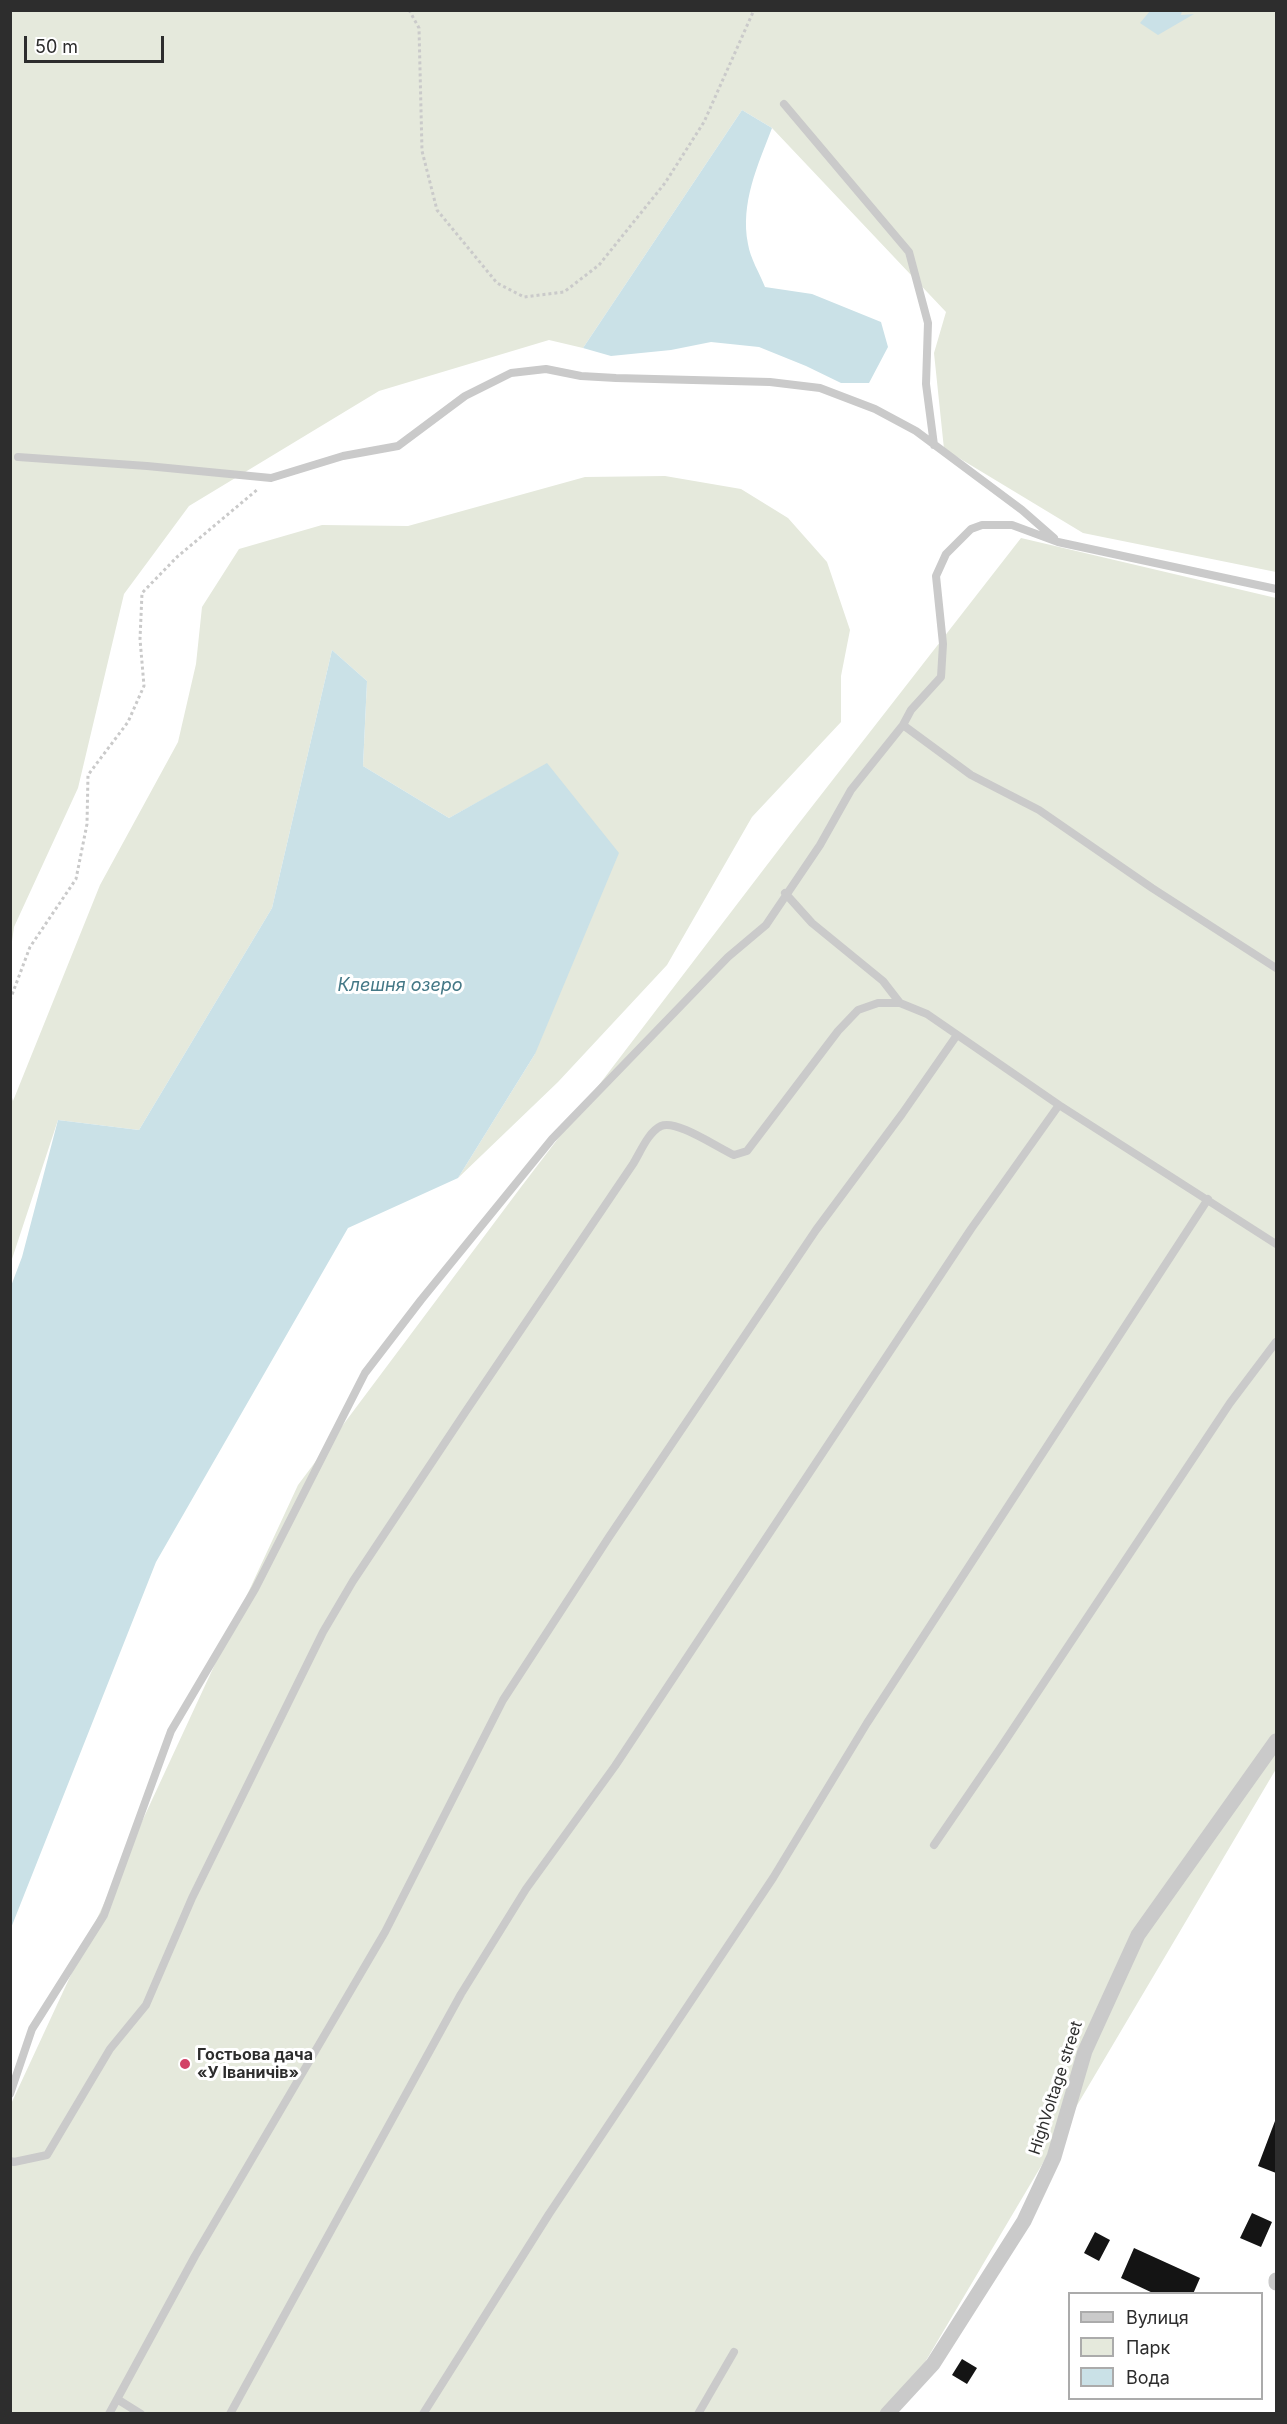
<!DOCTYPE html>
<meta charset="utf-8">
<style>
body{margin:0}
#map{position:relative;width:1287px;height:2424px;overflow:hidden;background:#fff;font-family:Inter,sans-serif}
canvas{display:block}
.frame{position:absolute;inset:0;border:12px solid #2d2d2d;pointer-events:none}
.legend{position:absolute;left:1068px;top:2292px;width:195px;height:108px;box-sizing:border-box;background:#fff;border:2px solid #ababab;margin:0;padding:8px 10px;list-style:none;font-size:18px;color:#2d2d2d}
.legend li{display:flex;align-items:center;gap:12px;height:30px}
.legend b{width:30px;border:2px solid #ababab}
.scale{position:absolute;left:24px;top:36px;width:140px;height:27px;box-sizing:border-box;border:3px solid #2d2d2d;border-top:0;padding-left:8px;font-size:18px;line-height:21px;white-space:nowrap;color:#2d2d2d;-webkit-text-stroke:4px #fff;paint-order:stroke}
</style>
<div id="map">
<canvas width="1287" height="2424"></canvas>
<div class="frame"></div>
<ul class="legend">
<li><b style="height:8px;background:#cacaca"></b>Вулиця</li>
<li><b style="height:16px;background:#e5e9dc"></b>Парк</li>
<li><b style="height:16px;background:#cae1e7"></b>Вода</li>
</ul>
<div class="scale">50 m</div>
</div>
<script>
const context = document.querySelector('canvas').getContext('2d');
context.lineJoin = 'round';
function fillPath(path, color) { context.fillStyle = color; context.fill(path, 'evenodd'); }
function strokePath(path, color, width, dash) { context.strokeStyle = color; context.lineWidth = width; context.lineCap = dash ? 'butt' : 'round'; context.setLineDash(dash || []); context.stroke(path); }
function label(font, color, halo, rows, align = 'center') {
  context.font = font + ' Inter,sans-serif'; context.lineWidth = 6; context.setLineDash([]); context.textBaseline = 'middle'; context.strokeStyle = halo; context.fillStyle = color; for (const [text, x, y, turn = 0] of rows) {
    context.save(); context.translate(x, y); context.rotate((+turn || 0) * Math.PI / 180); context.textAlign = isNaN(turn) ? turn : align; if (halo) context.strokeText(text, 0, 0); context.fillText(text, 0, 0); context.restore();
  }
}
fillPath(new Path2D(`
 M11,11H1276V572L1083,533L944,449L934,353L946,312L772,128L742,110L583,348L549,340L379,391L189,506L124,594L78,788L14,927L11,949Z
 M665,476L741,489L788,518L827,562L850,630L841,676V722L752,817L667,965L558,1082L458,1178L535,1054L547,764L449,818L363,766L367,681L332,650L272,908L139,1130L58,1120L11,1262L10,1090L13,1101L100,885L178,742L196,664L202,607L239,549L322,525L408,526L585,477Z
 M1021,538L1276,598V1769L895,2413L11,2414V2104L298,1485L521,1187L796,827Z`), '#e5e9dc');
fillPath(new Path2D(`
 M1150,11H1182L1181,15L1194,14L1158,35L1140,23Z
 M742,110L772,128C758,165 740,203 748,244C750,258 760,274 765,287L812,294L881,322L888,347L869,383H841L806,366L759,347L711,342L671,350L611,356L583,348Z
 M332,650L367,681L363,766L449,818L547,763L619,853L535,1054L458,1178L348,1228L156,1562L11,1928V1286L22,1257L58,1120L139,1130L272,908Z`), '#cae1e7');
fillPath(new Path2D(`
 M1275,2121H1276V2173L1258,2166Z
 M1252,2213L1272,2222L1261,2247L1240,2238Z
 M1095,2232L1110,2240L1099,2261L1084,2253Z
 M1134,2248L1200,2278L1193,2294H1155L1121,2278Z
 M962,2359L977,2368L967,2384L952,2375Z`), '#141414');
strokePath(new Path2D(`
 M409,10L419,28L422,151L437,210L497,283L524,297L564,292L599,265L665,183L704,122L754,10
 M10,1000L30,947L76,879L87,824L88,775L128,722L144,686L140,639L142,593L177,557L258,489`), '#cacaca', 3, [3, 3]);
strokePath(new Path2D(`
 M784,104L909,252L928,323L926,384L934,445
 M18,457L147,466L271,478L343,456L398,446L465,396L511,373L546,369L581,376L616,378L770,382L820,388L875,409L916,431L1022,510L1054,538
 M903,725L971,775L1039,810L1152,888L1276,968
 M785,893L812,923L883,981L900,1003
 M934,1845L1001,1747L1230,1403L1276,1342
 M10,2094L32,2029L104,1915L171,1731L255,1589L365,1373L421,1300L552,1139L728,957L766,925L820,845L851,790L903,725L911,710L941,677L943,644L936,576L946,554L971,529L982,525H1012L1058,542L1276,589
 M10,2161L14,2162L47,2155L110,2049L146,2005L192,1898L323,1632L353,1581L466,1411L633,1164C640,1153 648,1132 661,1126C676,1119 718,1148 734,1155L747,1151L838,1031L858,1010L878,1003H900L927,1014L1059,1105L1276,1244
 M117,2399L141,2414
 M109,2414L195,2256L385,1932L503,1700L609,1537L816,1230L902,1114L957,1035
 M230,2414L461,1994L526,1889L615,1766L971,1229L1059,1105
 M423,2414L549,2214L773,1878L867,1723L1208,1199
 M698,2414L734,2352`), '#cacaca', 8);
strokePath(new Path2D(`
 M1276,2280V2283
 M887,2414L933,2364L1024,2221L1054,2157L1085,2051L1138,1935L1276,1741`), '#cacaca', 15);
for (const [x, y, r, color] of [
 [185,2064,6,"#d24266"]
]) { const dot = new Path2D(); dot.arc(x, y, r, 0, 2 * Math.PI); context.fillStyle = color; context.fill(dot); strokePath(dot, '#fff', 2); }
label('bold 16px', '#2d2d2d', '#fff', [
 ["Гостьова дача",197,2055],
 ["«У Іваничів»",197,2073]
], 'left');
label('16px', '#2d2d2d', '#fff', [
 ["HighVoltage street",1056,2088,-72]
]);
label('italic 18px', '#447886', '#fff', [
 ["Клешня озеро",400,986]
]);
</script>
